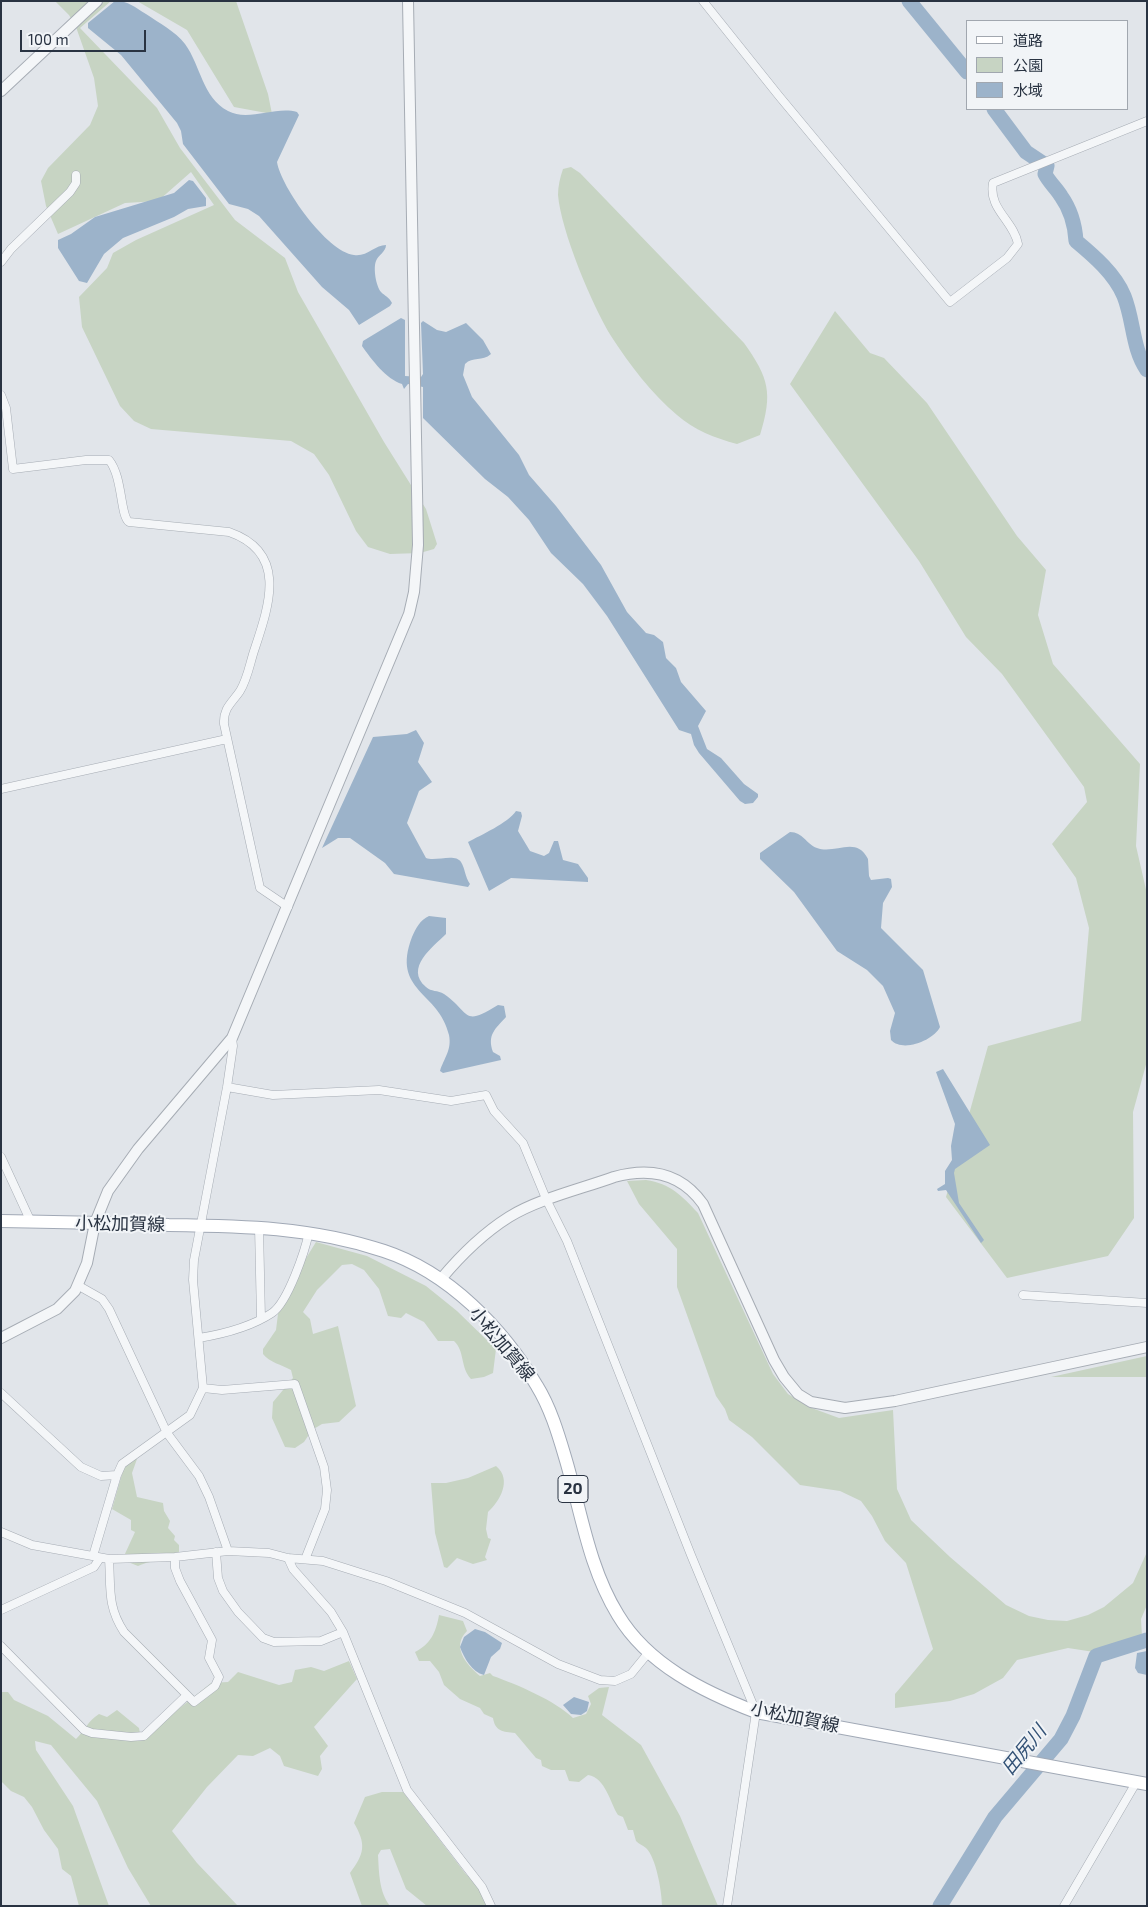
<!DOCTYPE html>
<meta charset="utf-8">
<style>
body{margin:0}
#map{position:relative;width:1148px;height:1907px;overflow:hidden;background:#e1e5ea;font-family:"Exo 2","Noto Sans JP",sans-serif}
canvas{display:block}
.frame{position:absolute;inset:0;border:2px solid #293342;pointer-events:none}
.legend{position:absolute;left:966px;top:20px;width:162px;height:90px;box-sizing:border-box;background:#f1f4f7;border:1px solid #a1a7af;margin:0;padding:6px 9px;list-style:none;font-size:15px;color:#293342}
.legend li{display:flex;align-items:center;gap:10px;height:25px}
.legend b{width:25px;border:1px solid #a1a7af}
.scale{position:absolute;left:20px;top:30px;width:126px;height:22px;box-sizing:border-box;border:2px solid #293342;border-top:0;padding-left:6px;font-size:15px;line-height:18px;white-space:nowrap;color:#293342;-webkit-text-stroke:4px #f1f4f7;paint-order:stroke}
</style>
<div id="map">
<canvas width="1148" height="1907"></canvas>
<div class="frame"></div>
<ul class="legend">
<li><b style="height:6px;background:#fff"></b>道路</li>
<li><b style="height:14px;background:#c7d4c3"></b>公園</li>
<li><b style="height:14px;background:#9cb3ca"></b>水域</li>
</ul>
<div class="scale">100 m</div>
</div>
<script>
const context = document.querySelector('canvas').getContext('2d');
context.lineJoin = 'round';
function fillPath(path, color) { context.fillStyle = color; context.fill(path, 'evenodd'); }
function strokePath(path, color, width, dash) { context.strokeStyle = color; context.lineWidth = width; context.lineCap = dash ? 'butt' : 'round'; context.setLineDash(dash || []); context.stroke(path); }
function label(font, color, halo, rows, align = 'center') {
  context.font = font + ' "Exo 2","Noto Sans JP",sans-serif'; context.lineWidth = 4; context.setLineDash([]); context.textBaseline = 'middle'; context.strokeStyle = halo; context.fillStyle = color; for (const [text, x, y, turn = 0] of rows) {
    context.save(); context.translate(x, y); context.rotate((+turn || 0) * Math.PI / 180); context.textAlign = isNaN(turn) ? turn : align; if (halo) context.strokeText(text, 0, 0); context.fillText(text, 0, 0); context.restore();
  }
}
fillPath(new Path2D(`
 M55,1H111L80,28L157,108L180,148L235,220L285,258L298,292L384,442L426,509L437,544L434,549L420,553L390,554L368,547L356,531L329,475L314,454L291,441L151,429L134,421L120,406L82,327L79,297L107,268L113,253L136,240L214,205L191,172L158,201L125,203L58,234L46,206L41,181L48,168L90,125L98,106L94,78L76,27L69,15Z
 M137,1H236L268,94L272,114L234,107L187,30Z
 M571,167L580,173L744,343C769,378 773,393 760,435L737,444C715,438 694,430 677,415C652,394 629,364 611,336C592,305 561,231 558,195C558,186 560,178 563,169Z
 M835,311L870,353L884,358L927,403L1017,536L1046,570L1038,615L1053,664L1140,764L1136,846L1147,894V1061L1133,1112L1134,1218L1108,1256L1007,1278L946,1197L988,1046L1081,1021L1089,928L1076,878L1052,844L1087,802L1084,787L1002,674L966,637L919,561L790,384Z
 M646,1180C671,1184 681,1195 698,1213L773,1374L788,1394L809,1407L839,1418L893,1410L897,1489L911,1520L950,1557L1006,1605L1029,1616L1048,1620L1067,1621L1088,1615L1104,1607L1133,1583L1147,1552V1605L1141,1619L1142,1637L1094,1652L1068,1648L1017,1660L1003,1678L974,1694L950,1701L895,1708V1694L933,1649L906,1563L885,1541L872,1516L861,1501L840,1491L800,1485L752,1437L729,1420L725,1409L716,1396L677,1287V1249L639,1204L627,1181Z
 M316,1242L367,1256L426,1286L457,1311L496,1349L493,1373L484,1377L471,1379C460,1367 465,1351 454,1341H438L424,1322L406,1313L401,1318L388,1316L379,1289L364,1270L352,1264L342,1265L317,1290L303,1312L310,1319L313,1334L338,1326L356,1406L339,1422L322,1424L312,1430L304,1442L295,1448L285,1447L272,1418L273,1402L293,1378L291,1370C282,1365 269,1362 263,1354V1349L276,1330L278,1314L300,1268Z
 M1147,1356V1377H1051Z
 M135,1458L137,1459L132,1473L137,1497L163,1503L164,1511L170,1521L168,1528L175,1536L174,1540L179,1545V1553C162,1565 155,1558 138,1566L128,1562L124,1556L135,1532L131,1530V1520L112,1509L124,1467Z
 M496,1466C513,1480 499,1502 488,1512L486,1529L488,1538L491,1539L485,1557L487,1560L473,1564L457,1558L447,1568L444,1567L435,1533L431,1483H446L468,1478Z
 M439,1615L463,1621L467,1631C451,1647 466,1664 480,1676L490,1673L493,1676C516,1684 556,1701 573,1718L586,1714L591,1704L588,1696L599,1688L609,1687L602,1715L641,1745L680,1816L718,1906H662C662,1892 656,1857 646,1848C642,1845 639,1844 636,1841L633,1830H628L623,1817L618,1815C610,1803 606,1778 588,1775L579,1782L569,1781L565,1770H551L542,1766L541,1760L536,1758L515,1733C503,1732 495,1731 493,1718L484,1714L480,1708L460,1699L444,1685L439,1672L430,1661H419L415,1652C431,1644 436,1632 439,1615Z
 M349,1661L357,1679L314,1727L328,1746L320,1756L322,1769L318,1776L284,1766L280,1756L270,1748L253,1756L238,1755L207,1787L172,1831L197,1863L238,1906H151L128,1868L97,1801L51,1745L35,1741L36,1750L73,1806L109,1906H79L71,1876L62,1869L58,1849L44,1830L32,1807L24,1797L11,1791L1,1781V1692H8L14,1700L48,1716L76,1739C85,1730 88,1721 99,1714L107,1717L117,1710L139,1728L141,1739L211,1683L228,1682L238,1672L279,1685L292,1682L295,1670L311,1667L324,1671Z
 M382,1792H403L465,1873L496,1906H427L406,1889L390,1849L381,1850L378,1855C379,1872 379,1892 390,1906H362L350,1873C365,1853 366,1844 354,1823L365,1797Z`), '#c7d4c3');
fillPath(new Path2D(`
 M115,1C129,1 134,7 146,14C159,23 175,31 185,44C201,66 202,97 228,111C248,122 275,106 297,112L299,115L277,162C281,187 327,252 354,255C367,257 375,245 386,245C386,252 378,255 376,261C373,268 376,286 381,292C385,296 389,297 392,303L390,306L359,325L349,310L322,287L259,216L248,209L229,204L183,144L181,131L177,123L121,55L88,28V23Z
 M189,180L193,181L206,198V206L188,209L174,217L123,238L104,254L87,283L79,281L58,248V240L71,234L95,217L174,193Z
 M401,318L405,320V376L421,377L423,374L421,323L423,321L437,330L446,332L466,323L483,340L491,354C482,362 473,356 465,364L463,375L472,397L519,455L529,475L556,506L601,565L627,612L646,633L654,635L663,642L666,658L676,668L681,682L706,711L698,726L707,749L721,758L744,784L758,794V797L753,803L745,804L740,801L699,753L694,745L691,734L679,730L607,616L583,584L551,553L529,520L508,497L485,479L423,418V387L408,384L404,389L402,384C386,379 372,360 362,346L363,341Z
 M416,730L424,743L418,762L432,782L419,791L407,823L426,858C435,862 455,853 461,862C465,868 465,877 470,884L468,887L394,874L385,863L350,838H338L322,848L373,737L407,734Z
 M516,811L521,812L522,816L518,831L530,851L544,856L549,853L554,841H558L563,860L578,864L588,878V882L511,878L489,891L468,842C481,835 508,823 516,811Z
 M790,832C803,832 806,844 817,848C835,855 856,835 868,859L869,876L871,880L888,878L891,879L892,887L883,903L881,928L923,970L940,1027C934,1040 903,1053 891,1040L890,1031L895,1013L883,986L867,970L837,951L794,892L760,859V853Z
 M429,916L446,918V934C433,947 404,968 426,987C431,992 438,990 444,994C472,1014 462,1027 498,1005L504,1006L506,1017C495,1029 487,1035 493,1052L500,1056L501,1060L443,1073L440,1071C444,1058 452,1050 449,1035C439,991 391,992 412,937C416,928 420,920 429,916Z
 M943,1069L990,1145L955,1169L954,1173L959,1203L984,1240L981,1243L946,1190L938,1191L937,1189L945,1184V1171L952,1160L951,1146L955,1124L936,1072Z
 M475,1629L485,1632L502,1643L500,1649L491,1657L484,1675C472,1672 464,1658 460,1647L464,1637Z
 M1147,1651V1675L1138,1673L1135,1668L1137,1653Z
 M574,1697L589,1702L587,1711L581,1715L571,1714L563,1705Z`), '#9cb3ca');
strokePath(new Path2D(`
 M909,1L967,72
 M994,109L1026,152L1047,166L1045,174C1049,182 1056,188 1061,196C1071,210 1075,225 1076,241C1094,256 1115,274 1124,296C1134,321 1132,348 1147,370
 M940,1906L995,1817L1061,1739L1073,1716L1096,1656L1147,1640`), '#9cb3ca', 15);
const minor = new Path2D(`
 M703,1L779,96L950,302L1007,258L1018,244C1014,221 988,209 993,183L1147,121
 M1,262L11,249L70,192L76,183V175
 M1,395L6,408L13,469L86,460H109C123,477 120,516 129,522L229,532C287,552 270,603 255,648C250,662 248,678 240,691C232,703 223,708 224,724L260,888L288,907
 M1,789L227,739
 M227,1087L273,1095L379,1090L451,1101L486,1095L494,1111L523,1143L547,1201L567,1241L691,1555L756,1712L727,1906
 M1,1157L31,1222
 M259,1227L261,1319
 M79,1286L102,1299L109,1309L167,1433L199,1476L209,1497L228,1551
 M1023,1295L1147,1303
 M199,1338C223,1334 251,1327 272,1313C288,1302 305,1251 309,1232
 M203,1388L222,1390L295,1384L324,1467L327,1490L325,1509L306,1557
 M1,1393L81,1467L101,1476L117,1475
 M1,1532L32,1545L109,1559L175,1557L228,1551L269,1553L288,1558L323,1561L386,1581L465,1613L558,1664L600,1680L615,1681L631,1674L649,1652
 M216,1552L218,1578L223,1591L238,1612L263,1638L274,1642L321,1641L343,1632
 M93,1556L117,1475L122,1464L190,1415L203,1388L193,1280L194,1260L227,1087L233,1046L232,1038
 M288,1558L293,1569L331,1612L343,1632L407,1790L482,1887L491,1906
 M109,1559C111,1588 107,1606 124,1632L194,1702L215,1686L219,1677L209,1658L212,1640L180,1581L175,1568V1557
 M1,1610L94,1567L100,1558
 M1,1646L84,1730L92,1733L131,1737L144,1736L187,1695
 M1064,1906L1137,1781`);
const tertiary = new Path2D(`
 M1,91L97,1
 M441,1279C461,1255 482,1234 509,1217C538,1199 581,1189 614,1177C650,1167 681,1173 703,1204L774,1360L784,1377L798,1394L811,1402L845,1408L895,1401L1147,1347
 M1,1338L57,1309L75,1291L87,1263L95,1223L108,1191L138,1149L232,1038L409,614L414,592L418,545L408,1`);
const primary = new Path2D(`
 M1,1221C57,1222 113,1223 169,1225C243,1226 312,1227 384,1251C448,1272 503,1328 537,1386C550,1407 558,1433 565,1457C581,1510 588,1566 618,1615C648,1665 704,1692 756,1712L1147,1784`);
strokePath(minor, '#a6acb4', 9);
strokePath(tertiary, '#a6acb4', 12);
strokePath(primary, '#a1a9b6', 14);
strokePath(minor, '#f4f6f8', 8);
strokePath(tertiary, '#f4f6f8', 10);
strokePath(primary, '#fff', 12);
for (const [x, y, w] of [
 [573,1489,30]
]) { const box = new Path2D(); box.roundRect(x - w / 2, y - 13.5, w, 27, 4); context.fillStyle = '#f1f4f7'; context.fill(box); strokePath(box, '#293342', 1); }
label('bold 16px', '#293342', null, [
 ["20",573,1489]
]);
label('18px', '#293342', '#f1f4f7', [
 ["小松加賀線",120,1224,1],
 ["小松加賀線",502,1344,50],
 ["小松加賀線",795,1717,12]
]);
label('italic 19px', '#335276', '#f1f4f7', [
 ["田尻川",1024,1750,-51]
]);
</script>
